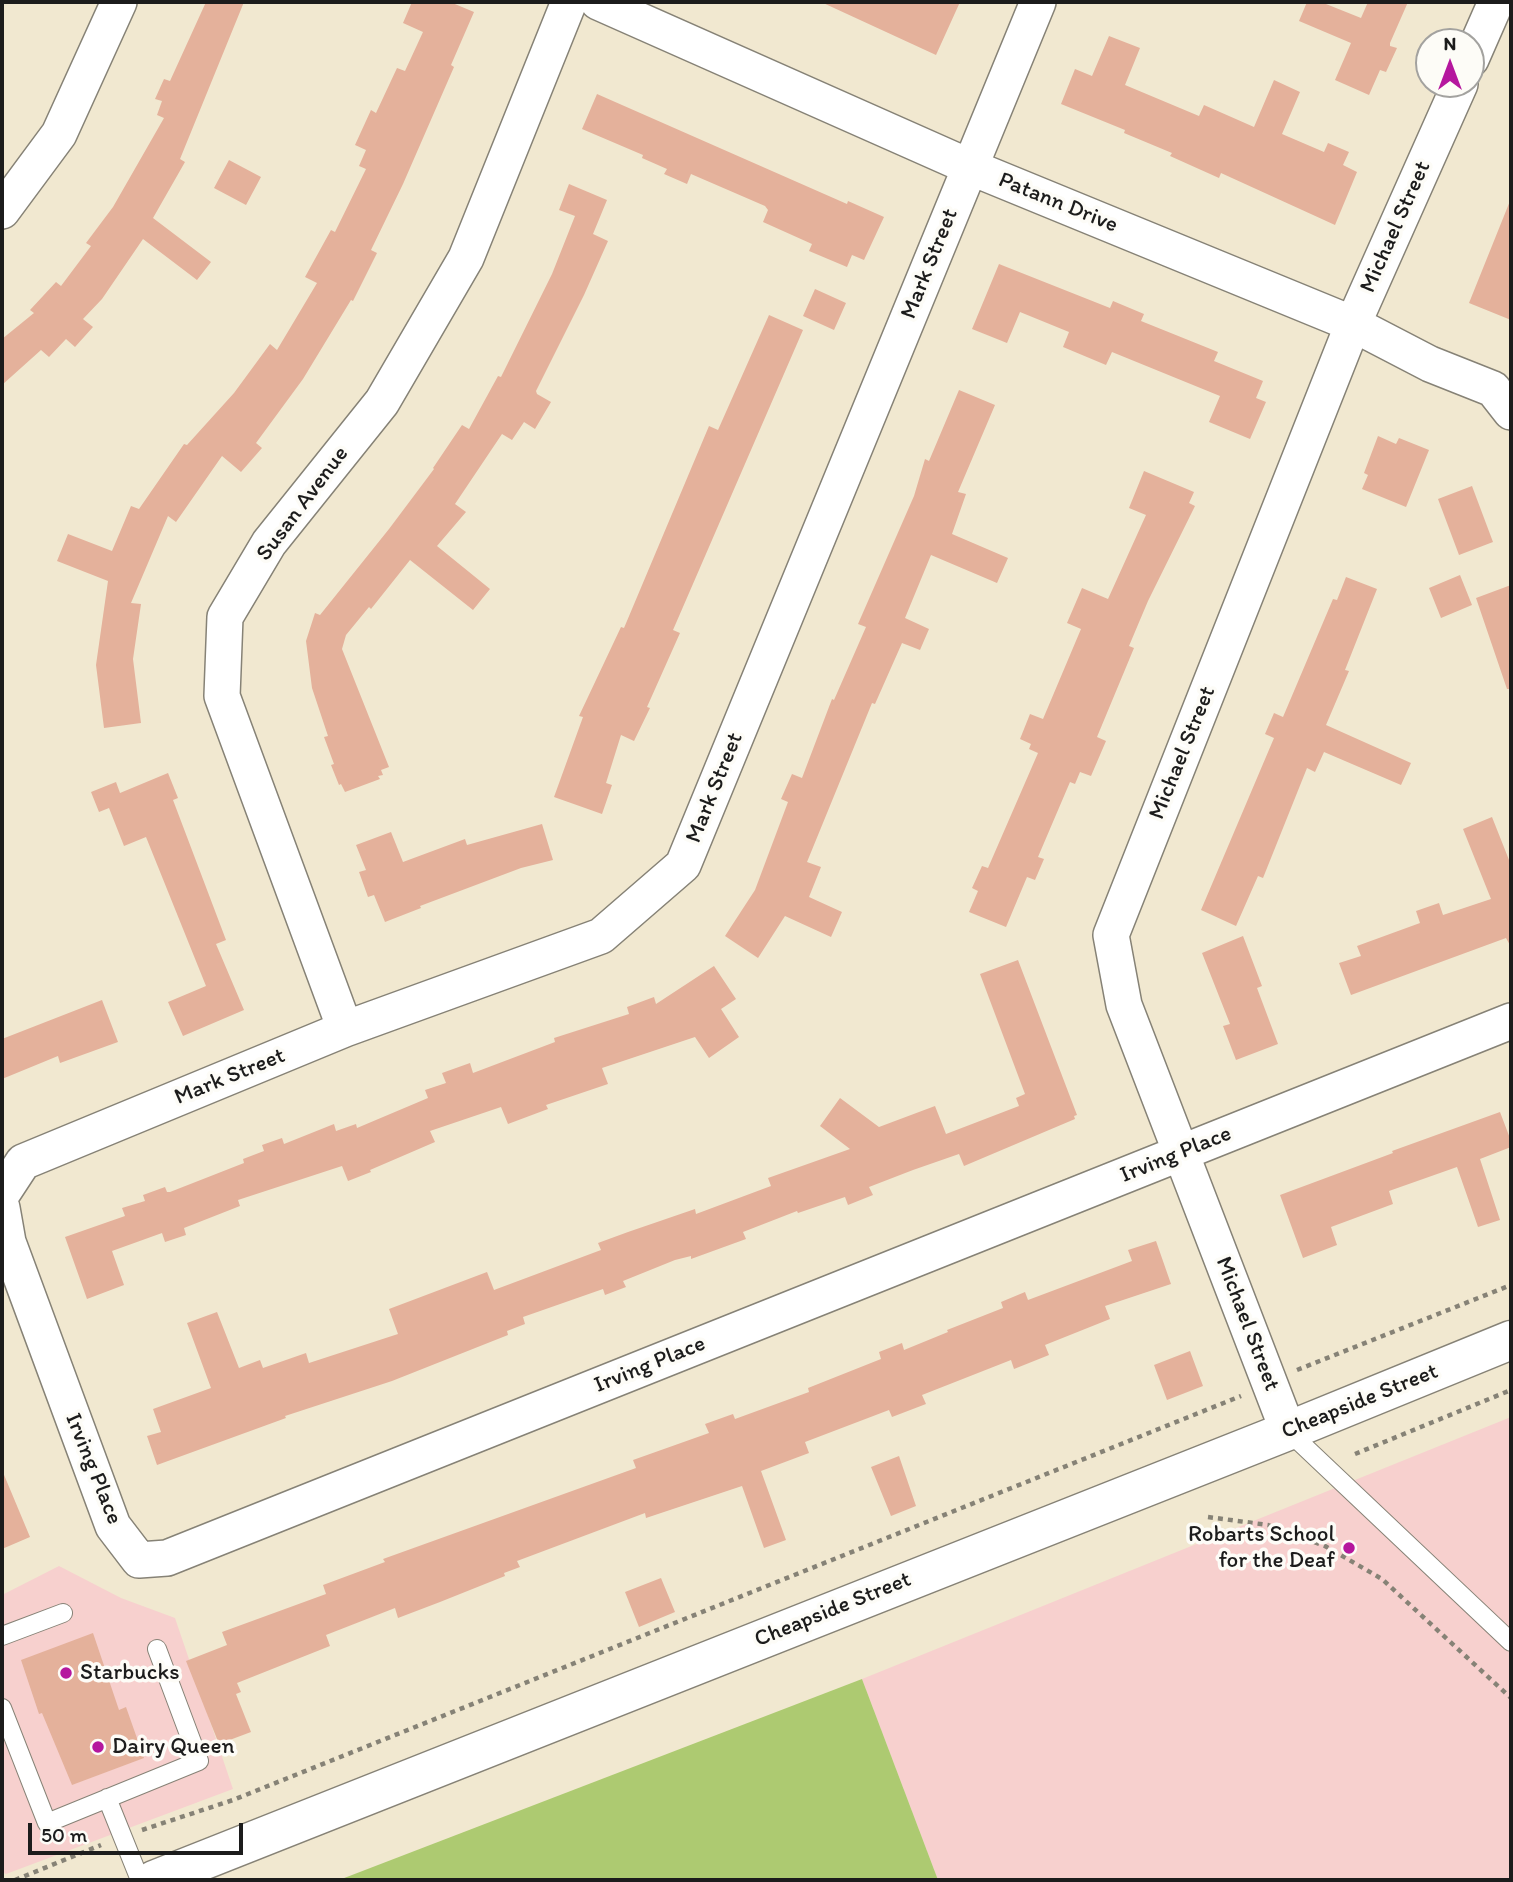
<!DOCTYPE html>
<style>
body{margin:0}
#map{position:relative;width:1513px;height:1882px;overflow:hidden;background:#f1e8d0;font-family:Itim,sans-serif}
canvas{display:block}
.frame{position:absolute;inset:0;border:4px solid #1c1c1c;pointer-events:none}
.north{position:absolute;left:1415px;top:28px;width:70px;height:70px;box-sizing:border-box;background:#fdfcf7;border:2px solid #a3a29f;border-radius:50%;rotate:0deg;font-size:19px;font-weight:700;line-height:28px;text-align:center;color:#1c1c1c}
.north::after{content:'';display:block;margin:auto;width:24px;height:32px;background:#b5179e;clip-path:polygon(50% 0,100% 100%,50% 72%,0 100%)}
.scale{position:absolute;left:28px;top:1823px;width:215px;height:32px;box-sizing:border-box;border:4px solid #1c1c1c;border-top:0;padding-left:9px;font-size:21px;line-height:24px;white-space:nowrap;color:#1c1c1c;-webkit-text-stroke:5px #fdfcf7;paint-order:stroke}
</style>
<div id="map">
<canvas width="1513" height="1882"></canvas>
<div class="frame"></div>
<div class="north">N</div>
<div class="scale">50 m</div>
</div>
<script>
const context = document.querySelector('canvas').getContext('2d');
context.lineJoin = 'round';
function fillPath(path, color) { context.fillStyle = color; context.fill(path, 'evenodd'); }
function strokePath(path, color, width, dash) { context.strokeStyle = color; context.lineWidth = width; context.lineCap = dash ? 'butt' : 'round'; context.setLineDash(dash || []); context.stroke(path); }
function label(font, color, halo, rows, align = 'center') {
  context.font = font + ' Itim,sans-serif'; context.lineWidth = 7; context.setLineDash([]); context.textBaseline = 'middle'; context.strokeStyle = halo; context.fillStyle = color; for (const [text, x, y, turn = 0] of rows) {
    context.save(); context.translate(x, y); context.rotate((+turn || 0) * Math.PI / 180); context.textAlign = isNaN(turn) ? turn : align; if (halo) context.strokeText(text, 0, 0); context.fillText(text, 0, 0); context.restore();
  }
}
fillPath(new Path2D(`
 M1511,1417V1880H938L862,1679Z
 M59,1566L121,1598L175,1618L233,1789L6,1874L2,1872V1595Z`), '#f7d0ce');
fillPath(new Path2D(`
 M862,1679L938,1880H339Z`), '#adca71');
fillPath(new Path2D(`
 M206,2H244L180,159L185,162L153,218L211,262L197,280L143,239L102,299L83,319L93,327L75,347L66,339L49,357L41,350L2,385V339L34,313L30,310L56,282L61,286L91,246L86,243L113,207L164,118L157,115L162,101L155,99L164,79L170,81Z
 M412,2H450L474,12L451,65L454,67L403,184L371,250L377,253L353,301L351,300L303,379L256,443L262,448L241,472L222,456L176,522L168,516L131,603L141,604L133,659L141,723L104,728L96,665L108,581L57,561L68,534L112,551L131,506L139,509L184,444L187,445L234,393L270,344L277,350L317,283L305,277L331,230L335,232L366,169L359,166L366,150L355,145L371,110L376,113L397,68L405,71L423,32L403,23Z
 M821,2H960L936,55Z
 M1307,2H1321L1361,18L1368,2H1408L1390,43V46L1397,48L1386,72L1380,70L1369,95L1335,80L1351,43L1299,21Z
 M1109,36L1140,48L1125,85L1199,116L1204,105L1254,127L1274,80L1300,92L1282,134L1324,152L1328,143L1349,152L1343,165L1357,172L1335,225L1221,173L1219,178L1190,165L1170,156L1172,153L1124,133L1125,130L1061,104L1075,69L1092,76Z
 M597,94L847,204L848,201L884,217L864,260L852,255L847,267L809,251L812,244L763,222L768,210L765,206L691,174L687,184L664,174L667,169L642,158L643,155L582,129Z
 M229,160L261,177L246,205L214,188Z
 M569,184L607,200L593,234L608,241L584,295L536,391L537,394L551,402L535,429L524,422L512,440L502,434L455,504L466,512L437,546L490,589L473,610L410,560L371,609L369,607L346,635L342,649L389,767L381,770L383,775L378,776L380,779L345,792L341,784L339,785L331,765L334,764L324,737L328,736L312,688L306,641L315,613L320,615L389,529L434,469L433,468L462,425L469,429L498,376L501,377L552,274L575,216L559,210Z
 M1510,201H1511V320L1469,303Z
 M999,264L1110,308L1113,301L1144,314L1141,321L1218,352L1214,361L1263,381L1256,398L1266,402L1250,439L1209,422L1220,396L1112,352L1106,365L1063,347L1069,332L1020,312L1007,343L972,329Z
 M815,289L846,303L834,330L803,316Z
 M769,315L803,330L673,630L680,633L647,707L650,708L634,741L621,735L606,783L612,785L602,814L554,797L583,717L579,716L621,627L624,628L709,426L718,430Z
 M959,390L995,405L958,492L966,494L952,534L1008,558L997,583L931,555L905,618L929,629L920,650L902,643L875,704L872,703L807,862L821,867L809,897L842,912L831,937L785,916L758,958L725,936L755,890L788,802L781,799L792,774L802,778L832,699L834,700L866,627L858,624L914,496L925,459L929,461Z
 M1378,436L1396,444L1399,438L1429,450L1406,507L1362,489L1368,475L1364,473Z
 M1144,471L1194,492L1189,503L1195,506L1148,601L1129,646L1134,648L1097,737L1106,741L1091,776L1080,772L1075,784L1070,782L1038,857L1044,859L1035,880L1027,877L1006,927L969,912L978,891L972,888L982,866L988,868L1038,753L1029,749L1031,744L1020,739L1030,714L1043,719L1081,629L1067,623L1082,588L1108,599L1146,515L1129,508Z
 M1472,486L1493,542L1459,555L1438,499Z
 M1460,575L1472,605L1441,618L1429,588Z
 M1346,577L1377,589L1345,670L1349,671L1326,725L1411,763L1401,785L1324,752L1315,772L1307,768L1263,878L1258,876L1236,926L1201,910L1274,738L1265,734L1274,713L1283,717L1333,599L1337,600Z
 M1511,585V689H1507L1476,598Z
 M168,773L178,798L173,800L226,940L216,944L244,1010L183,1036L168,1002L206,986L146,837L124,846L109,808L99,812L91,792L116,782L120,793Z
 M1492,817L1511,865V947L1506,938L1351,995L1339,963L1361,956L1357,946L1420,923L1416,911L1439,903L1443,915L1491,899L1463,829Z
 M542,824L553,860L521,868L420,906L421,908L385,922L374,895L368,897L359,872L366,870L356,845L391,832L403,862L465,839L467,845Z
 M1243,936L1262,986L1257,988L1278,1044L1236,1060L1223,1026L1230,1024L1202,953Z
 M1018,960L1077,1115L1074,1116L1075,1119L964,1166L959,1154L913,1170L869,1187L873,1195L848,1205L845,1197L798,1213L797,1211L743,1232L746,1239L691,1259V1256L675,1260L623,1281L626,1287L605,1295L603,1289L523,1317L525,1324L507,1331L508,1335L392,1381L285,1416L286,1418L157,1465L147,1436L161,1432L153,1409L211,1388L187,1323L217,1312L239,1368L260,1360L263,1368L306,1353L309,1363L398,1334L389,1309L487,1272L494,1290L601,1250L598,1243L628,1232L695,1209L696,1214L771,1186L768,1178L850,1149L820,1126L840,1098L879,1127L935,1106L946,1134L1019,1106L1016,1098L1025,1094L980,974Z
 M714,966L736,999L721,1009L739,1037L709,1058L695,1037L602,1068L608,1084L546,1105L548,1109L508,1124L501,1107L430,1131L435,1142L370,1170L371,1172L348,1181L342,1166L238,1200L240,1206L184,1228L186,1235L165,1242L162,1233L112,1251L124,1285L87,1299L65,1237L125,1216L122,1208L145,1201L143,1195L165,1187L167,1192H170L244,1163L243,1159L264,1151L262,1145L282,1138L284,1144L334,1124L336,1131L356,1124L357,1128L428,1098L425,1090L446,1083L442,1073L470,1063L473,1073L555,1042L554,1038L629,1014L627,1007L654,997L656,1004Z
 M102,1000L118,1042L60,1063L58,1056L2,1079V1039Z
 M1500,1112L1511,1141V1147L1480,1159L1500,1220L1478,1227L1457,1167L1389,1191L1393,1204L1331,1227L1337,1245L1303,1258L1280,1195L1393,1153L1392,1151Z
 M1156,1241L1171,1284L1105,1306L1110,1319L1045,1345L1049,1355L1014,1369L1011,1360L922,1395L926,1404L892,1417L889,1410L805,1442L809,1453L761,1471L786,1540L764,1548L742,1486L646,1518L645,1513L517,1561L520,1567L504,1573L505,1576L440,1602L398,1618L395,1608L326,1635L330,1646L237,1683L241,1692L236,1694L251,1732L219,1744L186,1661L227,1645L222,1632L326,1594L323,1585L385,1562L383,1559L636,1468L633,1460L709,1433L705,1424L733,1414L735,1419L809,1392L808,1388L881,1359L879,1352L902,1343L904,1350L948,1332L947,1330L1003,1308L1001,1302L1025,1292L1028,1300L1132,1261L1128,1250Z
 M1190,1351L1203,1386L1167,1400L1154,1365Z
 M899,1456L916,1506L891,1516L871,1467Z
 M2,1470L30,1537L2,1549Z
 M661,1578L675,1612L639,1627L625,1592Z
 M93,1633L119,1710L126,1707L144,1758L72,1785L42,1713L39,1714L21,1660Z`), '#e4b19b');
const lane = new Path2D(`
 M1288,1431L1511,1642
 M2,1636L63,1613
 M2,1708L47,1823L199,1761L157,1649
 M107,1798L140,1880`);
const street = new Path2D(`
 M598,2L970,167L1353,324L1430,364L1493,389L1511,412
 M1471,59L1496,2
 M2,211L59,134L119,2
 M345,1029L222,696L225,617L269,543L382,402L466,258L569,2
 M2,1194L23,1162L345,1029L601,936L683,865L1038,2
 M2,1208L8,1242L113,1526L139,1560L167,1558L1511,1021
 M1288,1431L1124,1005L1111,935L1353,324L1460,84`);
const secondary = new Path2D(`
 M154,1880L1288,1431L1511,1340`);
strokePath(lane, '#868276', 20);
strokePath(street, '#868276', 38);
strokePath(secondary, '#868276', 41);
strokePath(new Path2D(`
 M1297,1370L1511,1285
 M1355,1454L1511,1390
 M1208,1517L1268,1525L1325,1546L1382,1579L1511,1698
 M142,1830L233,1800L1241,1396
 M15,1880L101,1845`), '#868276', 4.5, [5, 5]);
strokePath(lane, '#fff', 18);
strokePath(street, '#fff', 35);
strokePath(secondary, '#fff', 38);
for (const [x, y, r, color] of [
 [1349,1548,7,"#b5179e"],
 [66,1673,7,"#b5179e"],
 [98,1747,7,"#b5179e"]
]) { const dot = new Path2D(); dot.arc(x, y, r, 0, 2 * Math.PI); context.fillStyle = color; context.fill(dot); strokePath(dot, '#fdfcf7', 2.5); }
label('23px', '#1c1c1c', '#fdfcf7', [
 ["Patann Drive",1058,203,22],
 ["Michael Street",1396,227,-66],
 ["Mark Street",930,264,-68],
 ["Susan Avenue",303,504,-53],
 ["Michael Street",1183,753,-68],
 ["Mark Street",715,788,-68],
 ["Mark Street",230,1077,-22],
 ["Irving Place",1176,1155,-22],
 ["Michael Street",1247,1324,69],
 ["Irving Place",650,1365,-22],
 ["Cheapside Street",1360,1402,-22],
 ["Irving Place",93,1469,68],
 ["Cheapside Street",833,1610,-22]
]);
label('23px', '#1c1c1c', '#fdfcf7', [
 ["Robarts School",1335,1535,"right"],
 ["for the Deaf",1335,1561,"right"],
 ["Starbucks",80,1673],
 ["Dairy Queen",112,1747]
], 'left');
</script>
